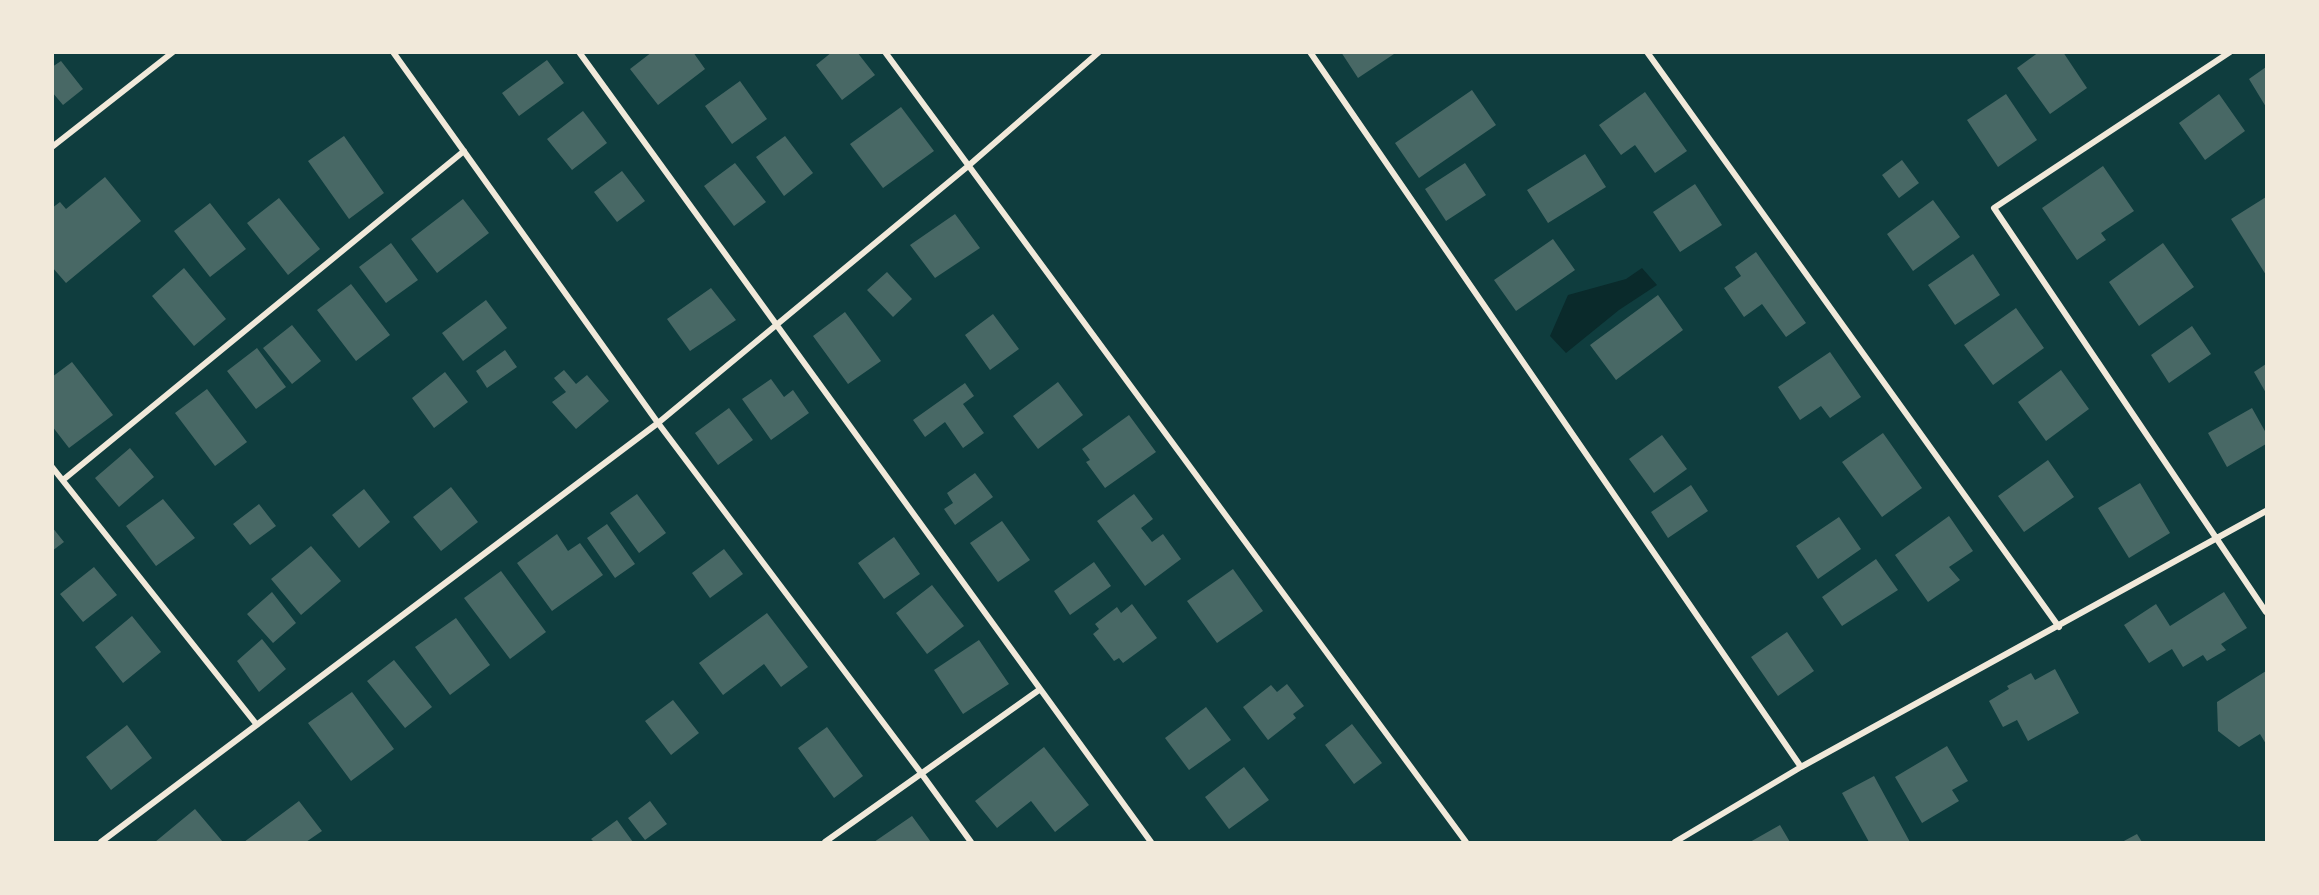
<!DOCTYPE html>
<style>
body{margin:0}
#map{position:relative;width:2319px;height:895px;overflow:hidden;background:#0f3d3e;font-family:"Crimson Pro",serif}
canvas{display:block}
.frame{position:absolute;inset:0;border:54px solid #f1e9da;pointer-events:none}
</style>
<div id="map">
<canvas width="2319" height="895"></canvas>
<div class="frame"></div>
</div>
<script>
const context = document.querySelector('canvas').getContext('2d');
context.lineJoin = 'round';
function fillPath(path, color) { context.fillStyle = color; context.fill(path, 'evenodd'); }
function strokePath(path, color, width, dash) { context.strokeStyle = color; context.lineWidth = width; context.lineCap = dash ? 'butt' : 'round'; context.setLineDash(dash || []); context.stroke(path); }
fillPath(new Path2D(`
 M1642,268L1657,285L1619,310L1566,353L1550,336L1568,295L1626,279Z`), '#0a2a2b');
fillPath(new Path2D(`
 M652,52H693L705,69L658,105L630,69Z
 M832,52H857L875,75L842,100L816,65Z
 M1341,52H1397L1358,78Z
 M2039,52H2063L2087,88L2050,114L2017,68Z
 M547,60L564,83L519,116L502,93Z
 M61,61L83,89L63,105L52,92V67Z
 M2266,67V107L2249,79Z
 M740,81L767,119L732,144L705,106Z
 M1472,90L1496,125L1419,178L1395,143Z
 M1645,92L1687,151L1655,173L1635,145L1621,155L1599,125Z
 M2006,94L2037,140L1998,167L1967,120Z
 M2219,94L2245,131L2205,160L2179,123Z
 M901,107L934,151L883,188L850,144Z
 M583,111L607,143L572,170L547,139Z
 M344,136L384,193L349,219L308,161Z
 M785,136L813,173L784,196L756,157Z
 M1585,154L1606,187L1548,223L1527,190Z
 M1902,160L1919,183L1899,198L1882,175Z
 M735,163L766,202L734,226L704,186Z
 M1465,163L1486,195L1446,221L1425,189Z
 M2103,166L2134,211L2101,233L2106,240L2077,260L2042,208Z
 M622,171L645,201L617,222L594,192Z
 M105,177L141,221L66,283L52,267V208L60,202L66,209Z
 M1695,184L1722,225L1680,252L1653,212Z
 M2266,197V275L2231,219Z
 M279,198L320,249L288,275L247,223Z
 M463,199L489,233L437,273L411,239Z
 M1933,200L1960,237L1913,271L1887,234Z
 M210,203L246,249L210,277L174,231Z
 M955,214L980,248L935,278L910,245Z
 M1553,239L1575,270L1516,311L1494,280Z
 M391,243L418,280L386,303L359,267Z
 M2163,243L2194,287L2139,326L2109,282Z
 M1756,252L1806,323L1786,337L1762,304L1744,317L1724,288L1741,276L1735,267Z
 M1973,254L2000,295L1955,325L1928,285Z
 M184,268L226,319L194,346L152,296Z
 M887,272L912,299L893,317L867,290Z
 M351,284L390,335L356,361L317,310Z
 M711,288L736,320L690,351L667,319Z
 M1658,295L1683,330L1616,380L1590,345Z
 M486,300L507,328L463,361L442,333Z
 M2016,308L2044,348L1993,385L1964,345Z
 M845,312L881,361L848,384L813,336Z
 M993,314L1019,349L990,370L965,335Z
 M292,325L321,361L292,384L263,348Z
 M2192,326L2211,354L2169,383L2151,355Z
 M257,348L286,387L256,409L227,371Z
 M505,350L517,367L487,388L476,371Z
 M1830,352L1861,397L1830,418L1821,406L1800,420L1778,387Z
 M72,362L113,415L69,448L52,426V377Z
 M2266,364V393L2254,372Z
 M564,370L576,384L587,375L609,401L576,429L552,402L566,392L554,378Z
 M2061,370L2089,409L2046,441L2018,402Z
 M445,372L468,402L434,428L412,398Z
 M771,379L784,397L793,390L809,413L771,440L742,399Z
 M1058,382L1083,415L1038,449L1013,416Z
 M965,383L974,396L963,404L984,433L963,448L945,422L925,437L913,420Z
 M207,389L247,442L215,466L175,413Z
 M729,408L753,440L718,465L695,433Z
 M2252,408L2266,433V444L2227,467L2208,433Z
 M1129,415L1156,452L1105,488L1086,462L1090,460L1082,449Z
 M1883,433L1922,488L1882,517L1842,462Z
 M1662,435L1687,469L1654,493L1629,459Z
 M130,448L154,477L119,507L95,478Z
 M2048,460L2074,497L2024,532L1998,496Z
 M975,473L993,497L955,525L944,509L953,503L947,493Z
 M2140,483L2170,533L2129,558L2098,508Z
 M1691,485L1708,511L1668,538L1651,512Z
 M451,487L478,522L441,551L413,517Z
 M364,489L390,522L359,548L332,515Z
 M637,494L666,533L639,553L610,513Z
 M1134,494L1153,519L1141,528L1152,542L1163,534L1181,559L1145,586L1097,521Z
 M163,499L195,538L156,566L126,526Z
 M259,504L276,526L250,545L233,524Z
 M1949,516L1973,551L1949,567L1960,580L1928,602L1895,555Z
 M1839,517L1861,549L1818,579L1796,546Z
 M1002,521L1030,560L998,582L970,543Z
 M607,524L635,564L615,578L587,538Z
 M52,527L64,542L52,551Z
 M557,534L568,551L580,543L603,575L552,611L517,563Z
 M894,537L920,574L884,599L858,563Z
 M311,546L341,581L301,615L271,579Z
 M724,549L743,574L710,598L692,573Z
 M1876,559L1898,590L1842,626L1822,597Z
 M1094,562L1111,586L1070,615L1054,591Z
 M94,567L117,595L83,622L60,594Z
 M1233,569L1263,611L1217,643L1187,601Z
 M501,571L546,632L510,659L464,598Z
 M932,585L964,626L927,654L896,613Z
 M272,592L296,623L273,643L247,614Z
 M2224,592L2247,628L2221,644L2226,650L2207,661L2203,655L2183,667L2172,649L2149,663L2124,625L2156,604L2170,626Z
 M1132,604L1157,638L1123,663L1119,658L1114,661L1093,634L1099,629L1095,624L1117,607L1121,613Z
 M767,613L808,667L781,687L764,664L723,695L699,663Z
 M132,616L161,652L123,683L95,647Z
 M456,618L490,665L450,695L415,647Z
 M1787,632L1814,671L1778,696L1751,657Z
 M262,639L286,669L259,692L237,661Z
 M979,640L1009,684L963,714L934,670Z
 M394,660L432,707L405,728L367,681Z
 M2055,669L2079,713L2028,741L2017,720L2003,727L1989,701L2009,689L2007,686L2031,673L2035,680Z
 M2266,671V744L2260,734L2239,747L2218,731L2217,702Z
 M1287,684L1304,706L1293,714L1296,718L1268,740L1243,707L1271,685L1277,692Z
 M352,692L394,749L351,781L308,723Z
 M673,700L699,733L671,755L645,721Z
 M1206,707L1231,740L1189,770L1165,738Z
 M1352,724L1382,763L1354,784L1325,745Z
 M127,725L152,758L111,790L86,757Z
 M827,727L863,776L834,798L798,748Z
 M1947,746L1968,781L1952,790L1959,801L1922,823L1895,777Z
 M1044,747L1089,805L1055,832L1031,801L997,828L975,801Z
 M1244,767L1269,800L1229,829L1205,797Z
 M1874,776L1910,842H1869L1842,793Z
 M299,801L322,831L306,842H244Z
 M650,801L667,824L645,840L628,818Z
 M195,809L223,842H155Z
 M912,816L931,842H874Z
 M617,820L633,842H594L591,839Z
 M1780,825L1790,842H1750Z
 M2137,834L2142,842H2122Z`), '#486865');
strokePath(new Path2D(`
 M393,52L658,423L921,773L971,842
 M579,52L1151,842
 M885,52L1466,842
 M1310,52L1801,767
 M1647,52L2059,627
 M2230,52L1994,208L2266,612
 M52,147L173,52
 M52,467L257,725
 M63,480L464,151
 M101,842L658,423L967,167L1099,52
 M825,842L1039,690
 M1675,842L1801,767L2266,511`), '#f1e9da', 6);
</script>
